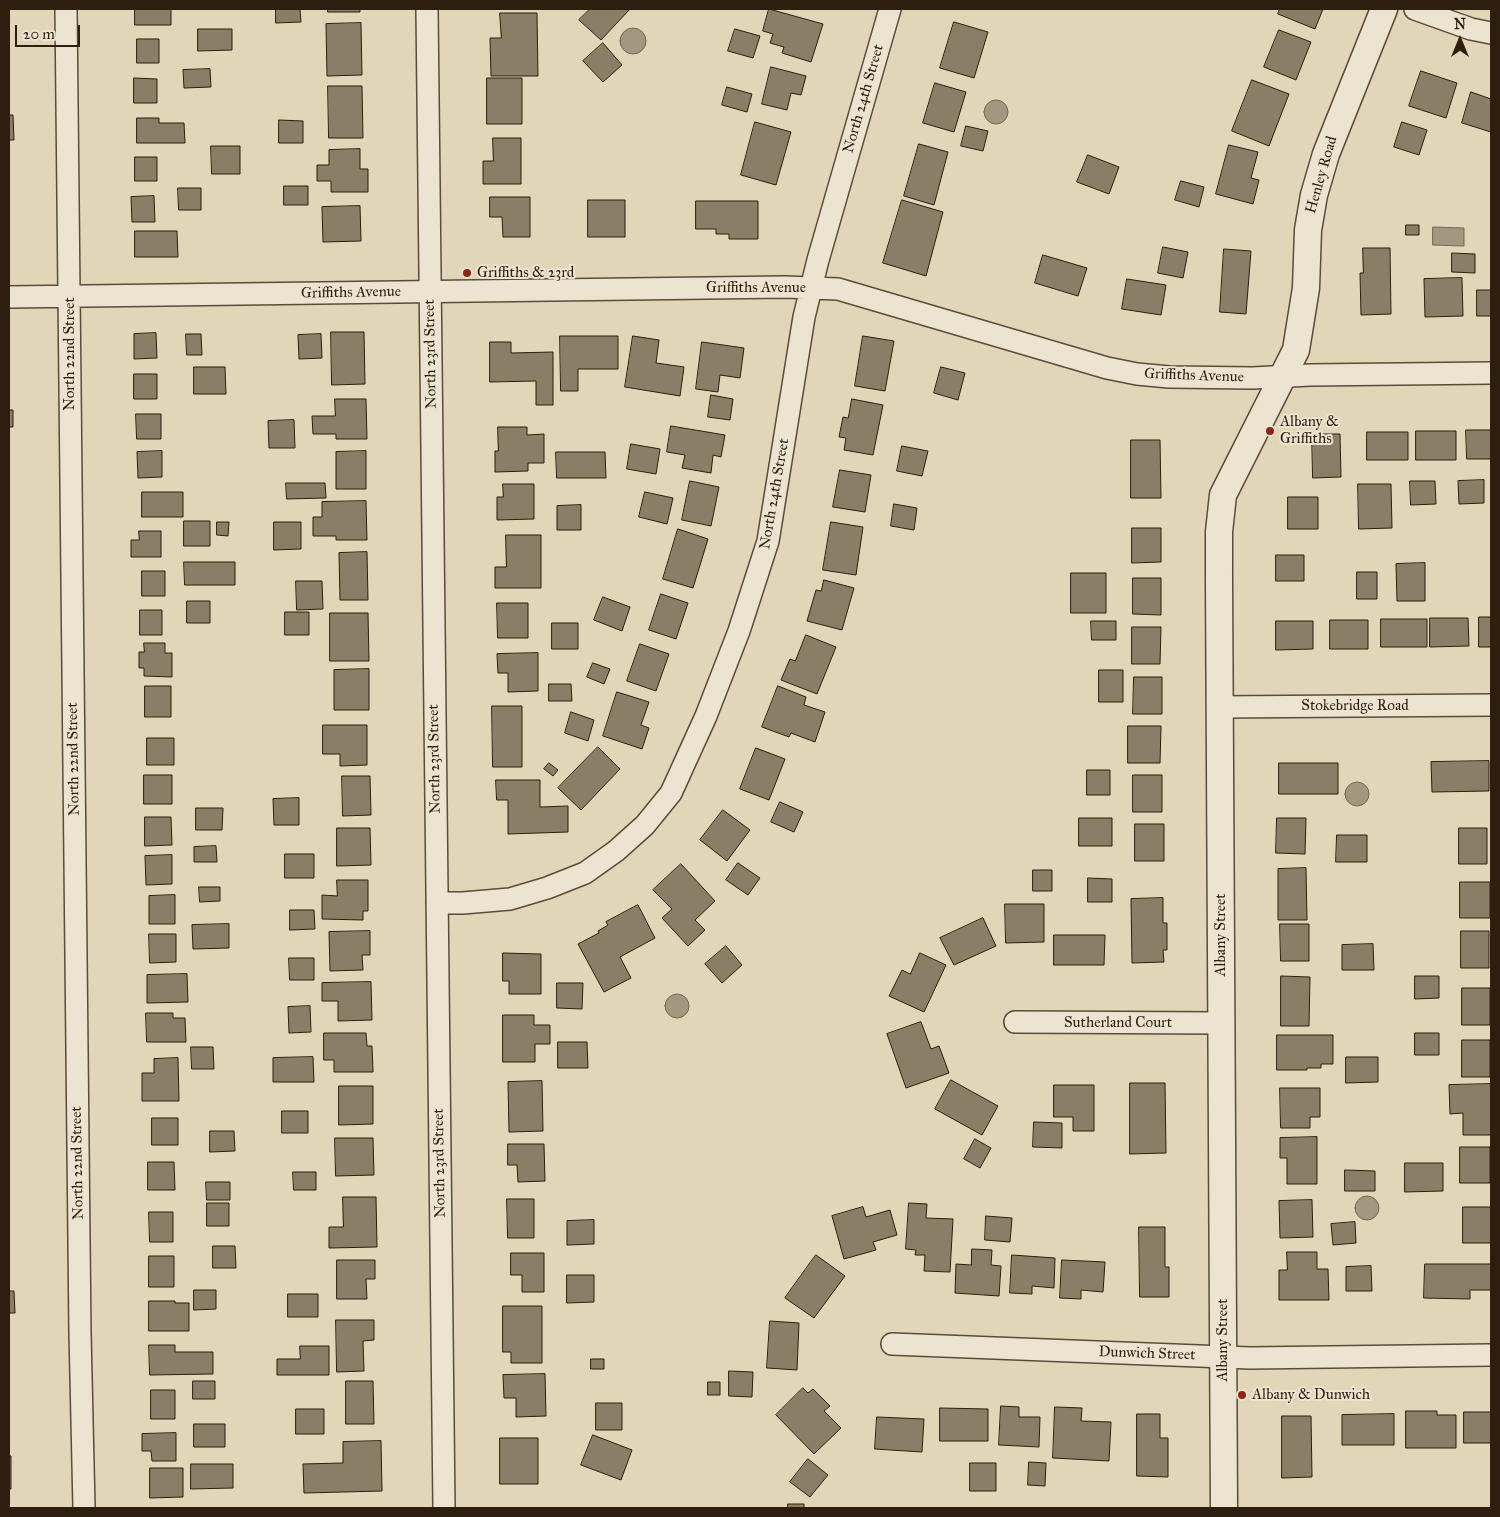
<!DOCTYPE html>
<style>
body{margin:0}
#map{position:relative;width:1500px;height:1517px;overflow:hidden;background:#e1d6b8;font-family:"IM FELL Great Primer",serif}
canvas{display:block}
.frame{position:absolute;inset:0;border:10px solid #2d1e0f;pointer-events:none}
.north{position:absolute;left:1435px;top:15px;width:50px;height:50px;-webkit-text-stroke:4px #ece4d1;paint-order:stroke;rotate:0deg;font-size:14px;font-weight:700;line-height:20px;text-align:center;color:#2d1e0f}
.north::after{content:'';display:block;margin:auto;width:18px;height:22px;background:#2d1e0f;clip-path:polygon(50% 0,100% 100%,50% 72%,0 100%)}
.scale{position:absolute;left:15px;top:25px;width:65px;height:22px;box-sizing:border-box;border:2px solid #2d1e0f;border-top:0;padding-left:6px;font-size:15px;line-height:18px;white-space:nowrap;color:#2d1e0f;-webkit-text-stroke:4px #ece4d1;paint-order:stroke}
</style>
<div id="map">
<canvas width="1500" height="1517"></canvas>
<div class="frame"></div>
<div class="north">N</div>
<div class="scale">20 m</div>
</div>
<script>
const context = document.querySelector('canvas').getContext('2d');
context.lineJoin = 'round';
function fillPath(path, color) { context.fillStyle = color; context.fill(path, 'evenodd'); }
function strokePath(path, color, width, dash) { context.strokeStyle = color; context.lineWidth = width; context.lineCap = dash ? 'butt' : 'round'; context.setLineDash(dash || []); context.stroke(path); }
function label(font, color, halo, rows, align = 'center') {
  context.font = font + ' "IM FELL Great Primer",serif'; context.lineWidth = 4; context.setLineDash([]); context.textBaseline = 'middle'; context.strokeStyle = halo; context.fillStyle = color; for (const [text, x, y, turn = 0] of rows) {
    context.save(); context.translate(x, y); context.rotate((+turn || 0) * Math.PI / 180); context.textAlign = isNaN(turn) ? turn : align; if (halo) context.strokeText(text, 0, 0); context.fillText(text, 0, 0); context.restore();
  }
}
const water = new Path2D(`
 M620 41a13 13 0 1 1 26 0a13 13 0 1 1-26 0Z
 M984 112a12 12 0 1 1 24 0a12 12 0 1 1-24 0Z
 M1433,227L1464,228V246L1433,245Z
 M1345 794a12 12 0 1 1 24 0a12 12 0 1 1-24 0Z
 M665 1006a12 12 0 1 1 24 0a12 12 0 1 1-24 0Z
 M1355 1208a12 12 0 1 1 24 0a12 12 0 1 1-24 0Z`);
fillPath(water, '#a4977f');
strokePath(water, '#746752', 1);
const building = new Path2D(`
 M135,9H171V25H135Z
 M276,9H300L301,22L276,23Z
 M328,9H360V12H328Z
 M590,9H630L601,40L579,20Z
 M769,9L823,24L811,62L782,53L784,47L770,43L773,34L763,31Z
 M1280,9H1323L1315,29L1278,14Z
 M500,13H537L538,76H491L490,38H501Z
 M954,22L988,32L974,78L940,68Z
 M361,23L362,75L327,76L326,24Z
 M198,29H232V50L198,51Z
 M735,29L760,36L753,58L728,51Z
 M1279,30L1311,42L1296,80L1264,67Z
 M137,39H159V63H137Z
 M603,43L622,65L603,82L583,61Z
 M771,67L806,76L801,95L791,93L787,110L762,104Z
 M210,69L211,87L184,88L183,70Z
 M1421,71L1457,83L1446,118L1409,106Z
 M134,78L157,79V103H134Z
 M487,78H522V124H487Z
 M1252,80L1289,94L1269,146L1232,131Z
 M935,83L966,92L954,132L923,123Z
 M328,86H362L363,138H329Z
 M727,87L752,94L747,112L722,105Z
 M1471,92L1491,99V132L1462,123Z
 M9,115H13L14,140H9Z
 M137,118H159V123H184L185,143H137Z
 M279,120L303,121V143H279Z
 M755,122L791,132L776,185L741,175Z
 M1402,122L1427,130L1419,155L1394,147Z
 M966,126L988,131L983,151L961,146Z
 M493,138H521V184H483V161H493Z
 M919,144L948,152L934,205L904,196Z
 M1229,145L1258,152L1251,178L1259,180L1253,204L1216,194Z
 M211,146H240V174H212Z
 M360,149V169H368V192H331V181H317V165H329V150Z
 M1088,155L1119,167L1109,194L1077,182Z
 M135,157H157V181H135Z
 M1181,181L1204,187L1199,207L1175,200Z
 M284,186H308V205H284Z
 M178,188H201V210H179Z
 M154,196L155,222H132L131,197Z
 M490,197H530V237H503L502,217H490Z
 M588,200H625V237H588Z
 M902,200L943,212L926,276L883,263Z
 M696,201H758V239H729V234H716V229H696Z
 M360,206L361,241L323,242L322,207Z
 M1406,225H1419V235H1406Z
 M135,231H177L178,257H135Z
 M1163,247L1188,252L1183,278L1158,273Z
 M1363,248H1390L1391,314L1361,315L1360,273H1363Z
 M1224,249L1251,251L1246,314L1220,312Z
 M1452,253L1475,254V273L1452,272Z
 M1043,255L1087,268L1078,296L1035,283Z
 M1462,278L1463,316L1425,317L1424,279Z
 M1127,279L1166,285L1161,315L1122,309Z
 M1477,290H1491V316H1477Z
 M331,332H364L365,384L332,385Z
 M156,333L157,358L134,359V334Z
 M186,334H201L202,355H187Z
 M321,334L322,358L299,359L298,335Z
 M560,336H618V369H578V391H561Z
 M633,336L659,340L656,363L684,367L680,396L625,387Z
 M863,336L894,341L885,391L855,386Z
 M490,342H511V353L553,352V405H536V381L490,382Z
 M702,342L744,348L740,378L720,375L718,392L696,389Z
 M194,367H225L226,394H194Z
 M941,367L965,373L958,400L934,393Z
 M134,374H157V399H134Z
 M711,395L733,399L730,420L708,417Z
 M335,399H366L367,439H336V434H313L312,416H335Z
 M852,399L883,405L873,455L844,450L846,438L839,437L843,417L848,418Z
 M9,410H13V427H9Z
 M136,414H161V439H137Z
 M294,420L295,448H269L268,421Z
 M671,426L725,435L721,457L713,455L711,473L682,468L685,455L667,452Z
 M498,427H527V435L544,434V463H528V471L495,472V451H498Z
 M1466,430H1491V459H1467Z
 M1416,431H1456V460H1416Z
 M1367,432H1408V460H1367Z
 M1312,434H1340L1341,477L1313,478Z
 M1131,440H1160L1161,498H1131Z
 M631,444L660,449L656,474L627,469Z
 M902,446L928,451L922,476L897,471Z
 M162,451V477L138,478L137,452Z
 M366,451V489H336V452Z
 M556,452H605L606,478H557Z
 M840,470L871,475L865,512L833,507Z
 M1484,480V503L1459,504L1458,481Z
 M690,481L719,487L711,526L682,520Z
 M1410,481H1435L1436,504L1411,505Z
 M286,483H325L326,498L287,499Z
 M503,484H534V519L497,520V497H503Z
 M1358,484H1391L1392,528L1359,529Z
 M142,492H183V517H142Z
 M645,492L673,498L667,524L639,517Z
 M1288,497H1318V529H1288Z
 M366,501L367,540H336V536H313V517H322V502Z
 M894,504L917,508L914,530L891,526Z
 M581,505V530H557V506Z
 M184,521H210V546H184Z
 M217,522H229L228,536L217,535Z
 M274,522H301V549L274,550Z
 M831,522L863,527L856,575L823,570Z
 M1132,528H1161V562L1132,563Z
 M678,529L708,539L693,588L663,579Z
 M139,531H161V557H131V540H139Z
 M506,535H541V588H495V567H506Z
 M367,552L368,600H340L339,553Z
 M1276,555H1304V581H1276Z
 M184,562H235V585H185Z
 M1425,563V601H1397L1396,564Z
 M142,571H165V596H142Z
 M1357,572H1377V599H1357Z
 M1071,573H1106V613H1071Z
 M1133,578H1161V615L1133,614Z
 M824,580L854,588L842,630L807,621L816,590L821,591Z
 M296,581H322L323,609L297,610Z
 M661,594L688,603L676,639L649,630Z
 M603,597L630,607L622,631L594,620Z
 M187,601H210V623H187Z
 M497,603H528V638H498Z
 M140,610H162V635H140Z
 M285,612H309V635H285Z
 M330,613H368L369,661H330Z
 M1479,617H1491V647H1479Z
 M1430,618H1468L1469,646L1430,647Z
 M1381,619H1427V647H1381Z
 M1330,620H1368V649H1330Z
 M1091,621H1116V640H1092Z
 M1276,621H1313V649L1276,650Z
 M552,623H578V649H552Z
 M1132,627H1161L1160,664H1132Z
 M806,635L836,647L817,694L781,680L790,659L795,661Z
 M144,643H165V653H172V677L144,676V668H139V652H144Z
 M640,644L669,654L656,691L627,681Z
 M538,653V691L508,692V673H498L497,654Z
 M593,663L610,669L604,684L587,677Z
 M369,669V710H334V670Z
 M1099,670H1123V702H1099Z
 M1134,677H1162V714H1133Z
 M549,684H571L572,701H549Z
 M145,686H171V717H145Z
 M778,686L806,697L804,705L825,712L815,742L791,733L789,737L762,727Z
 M617,692L649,702L641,725L649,728L642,749L603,736Z
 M492,706H522V767H493Z
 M571,712L594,720L588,741L565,733Z
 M323,725H367V765L340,766V754H323Z
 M1128,726H1161L1160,763H1128Z
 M147,738H174V765H147Z
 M598,747L620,769L581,810L558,788Z
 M756,748L785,759L769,800L740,789Z
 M1489,761V791L1432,792L1431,762Z
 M549,763L558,770L553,776L544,769Z
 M1279,763H1338V794H1279Z
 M1087,770H1110V795H1087Z
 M144,775H172V804H144Z
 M1133,775H1162V812H1133Z
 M342,776H370L371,815L343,816Z
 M496,780H540V807L568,806V832L508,834V800H497Z
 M299,798V825H274L273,799Z
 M780,802L803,812L794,832L771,822Z
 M196,808H223L222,830H196Z
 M723,810L750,830L727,861L700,840Z
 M145,817H171L172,845L145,846Z
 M1079,818H1112V846H1079Z
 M1277,818H1306L1305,854L1276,853Z
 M1135,824H1164V861H1135Z
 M337,828H370L371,865L337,866Z
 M1459,828H1487V864H1459Z
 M1337,835H1367V862H1336Z
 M216,846L217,862H194V847Z
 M285,854H314V878H285Z
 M172,855V884L146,885L145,856Z
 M738,863L760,878L748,895L726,880Z
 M681,864L715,901L695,920L705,930L688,946L662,918L672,909L653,890Z
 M1306,868L1307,920H1278V869Z
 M1033,870H1052V891H1033Z
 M1088,878L1112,879V902H1088Z
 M337,880H368V911H363V920L322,919V895L337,896Z
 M1460,882H1490V918H1460Z
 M199,887H220V901L200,902Z
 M175,895V924H149V896Z
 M1163,898V923H1167V950H1163L1164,962L1132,963L1131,899Z
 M1005,904H1044V942L1006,943Z
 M638,905L655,938L620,957L631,978L604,992L578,944L599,933L598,931L608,925L606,922Z
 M290,910H314L315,929L290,930Z
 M983,918L996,946L954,965L940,938Z
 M229,924V948L193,949L192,925Z
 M1280,924H1309V961H1281Z
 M370,931V955H362L363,970L330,971L329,932Z
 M1461,931H1489V968H1461Z
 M149,934H176V962L150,963Z
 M1054,935H1105L1104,965H1054Z
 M1373,944L1374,970H1342V945Z
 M726,946L742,965L722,983L705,964Z
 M503,953L541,954V994H509V981H503Z
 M920,953L946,965L924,1012L889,996L902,970L910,974Z
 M289,958H314V980H290Z
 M187,974L188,1002L147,1003V975Z
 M1281,976L1310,977L1309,1026H1281Z
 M1415,976H1439V998L1415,999Z
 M371,982L372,1020L338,1021V1001H322V983Z
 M557,983H583L582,1009L557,1008Z
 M1462,988H1490V1025H1462Z
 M310,1006L311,1032L289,1033L288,1007Z
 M146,1013H173V1018H185L186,1042H147Z
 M503,1015H534V1025H550V1044H535V1062H503Z
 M921,1022L931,1049L939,1046L949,1073L906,1088L887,1034Z
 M324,1033H366L367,1046H372L373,1072H334V1060H324Z
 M1415,1033H1439V1055H1415Z
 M1277,1035H1333V1064H1321V1068H1307V1070H1277Z
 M1462,1040H1490V1077H1462Z
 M558,1042H587L588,1068H558Z
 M191,1047H213L214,1069H192Z
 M313,1057L314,1082H273V1058Z
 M1346,1057H1378V1082L1346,1083Z
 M178,1058L179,1101H142V1073H154V1059Z
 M951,1080L998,1106L982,1135L935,1109Z
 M542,1081L543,1131L509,1132L508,1082Z
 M1130,1083H1165L1166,1153L1130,1154Z
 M1491,1084V1135H1463V1113L1450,1114L1449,1085Z
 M1054,1085H1094V1131H1073V1117H1054Z
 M339,1086H373V1124L339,1125Z
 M1280,1088H1320V1117H1310V1128H1281Z
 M282,1111H308V1133H282Z
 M152,1118H178V1145H152Z
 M1034,1122L1062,1123V1148L1033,1147Z
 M210,1131H234L235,1151L210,1152Z
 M1317,1137V1184H1287V1158H1280V1138Z
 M335,1138H373L374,1175L336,1176Z
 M975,1139L991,1148L980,1168L964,1159Z
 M508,1144H544L545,1181L518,1182L517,1165H508Z
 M1460,1147H1490V1183H1460Z
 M148,1162H174L175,1190H148Z
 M1405,1163H1443V1191L1405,1192Z
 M1345,1170L1375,1171V1191H1345Z
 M293,1172H316V1190H294Z
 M206,1182H230V1200H207Z
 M343,1197H376L377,1247L329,1248V1227H343Z
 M507,1199H534V1238H508Z
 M1312,1200L1313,1237L1280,1238L1279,1201Z
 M207,1203H229V1226H207Z
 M909,1203L927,1204L926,1218L953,1219L950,1272L924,1271L925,1255H915L916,1250L906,1249Z
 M863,1207L866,1217L890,1210L897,1235L873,1242L876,1250L844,1259L832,1216Z
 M1463,1207H1491V1243H1463Z
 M149,1212H173V1242H150Z
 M986,1216L1012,1218L1010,1242L985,1240Z
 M594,1220V1244L567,1245V1221Z
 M1355,1222L1356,1243L1333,1245L1331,1224Z
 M1139,1227H1165V1267H1169V1297H1140Z
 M213,1246H235L236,1268H213Z
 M972,1249L992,1250L991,1265L1001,1266L999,1296L955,1293L956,1264L971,1265Z
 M1287,1252H1317V1269H1328L1329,1300H1279V1270H1287Z
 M511,1253H544V1292H522V1275H511Z
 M816,1255L845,1276L814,1318L785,1298Z
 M1012,1255L1055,1258L1054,1288L1032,1286V1294L1010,1293Z
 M149,1256H174V1287H149Z
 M337,1260H375V1279H366L367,1299H337Z
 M1062,1260L1105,1262L1103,1292L1081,1290V1299L1060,1298Z
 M1425,1264H1491V1290H1470V1299L1424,1298Z
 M1371,1266L1372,1291H1346V1267Z
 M567,1275H594V1302L567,1303Z
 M9,1283V1291H14L15,1313H9Z
 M194,1290H216V1309L194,1310Z
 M288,1294H318V1317H288Z
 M149,1301H175V1303H189V1331H149Z
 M503,1306H542V1363H511V1352H503Z
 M336,1320H374V1340L363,1341L364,1371L337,1372Z
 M770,1321L799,1323L797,1370L767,1368Z
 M149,1345H175V1352H213V1374L150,1375Z
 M300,1346H329V1375H277V1359H300Z
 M591,1359H604V1369H591Z
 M729,1371L753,1372L752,1397L729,1396Z
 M545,1374L546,1416L516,1417V1398H504L503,1375Z
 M193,1381H215V1399H193Z
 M346,1381H373L374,1424H346Z
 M708,1382H720V1395H708Z
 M803,1388L808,1393L813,1389L830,1406L824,1411L841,1428L814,1454L776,1415Z
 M151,1390H175V1419H151Z
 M596,1403H622V1430H596Z
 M1001,1406L1019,1407V1417H1040L1039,1447L999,1445Z
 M1055,1407L1082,1408L1081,1421L1111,1422L1109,1461L1053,1458Z
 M940,1408L988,1409V1441H940Z
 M296,1409H324V1434H296Z
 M1406,1411H1437V1415H1456V1448H1406Z
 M1464,1412H1491V1443H1464Z
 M1137,1414H1160V1438H1168V1477L1137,1476Z
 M1394,1414V1445H1342V1415Z
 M1282,1416H1311L1312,1477L1282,1478Z
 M877,1417L924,1419L922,1452L875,1449Z
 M194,1424H225V1447H194Z
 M176,1433V1461H152L151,1451H142V1434Z
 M593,1435L632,1450L621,1480L581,1465Z
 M500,1438H538V1484H500Z
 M381,1441L382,1491L304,1493L303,1464L343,1463V1442Z
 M9,1456H11V1489H9Z
 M808,1459L828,1475L810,1497L790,1482Z
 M1029,1462L1046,1463L1045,1486L1028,1485Z
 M970,1463H996V1491H970Z
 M191,1464H233V1488L191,1489Z
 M150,1468H183V1497L150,1498Z
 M788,1504H804V1508H788Z`);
fillPath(building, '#8b7e67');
strokePath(building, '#2d1e0f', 1);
const minor = new Path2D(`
 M66,9L80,1333L84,1508
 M427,9L444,1508
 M1415,9L1471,29L1491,33
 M9,297L785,287L838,289L1107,368L1137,374L1169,377L1253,378L1310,375L1491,373
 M1220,707L1491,705
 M437,903H463L510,899L547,888L585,873L616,851L645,825L671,793L706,716L739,631L768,541L804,317L818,260L890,9
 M1015,1022L1221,1023
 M892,1344L1250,1358L1491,1355`);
const tertiary = new Path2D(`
 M1224,1508L1219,580V532L1223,495L1296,350L1306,288L1308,230L1314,195L1326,154L1384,9`);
strokePath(minor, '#5a4c39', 24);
strokePath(tertiary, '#5a4c39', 29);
strokePath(minor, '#ece4d1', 21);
strokePath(tertiary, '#ece4d1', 26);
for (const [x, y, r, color] of [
 [467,273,5,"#8f2418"],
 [1270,431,5,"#8f2418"],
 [1242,1395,5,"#8f2418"]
]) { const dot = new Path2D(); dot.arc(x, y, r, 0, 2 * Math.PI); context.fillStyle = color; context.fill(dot); strokePath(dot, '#ece4d1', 2); }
label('15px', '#2d1e0f', '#ece4d1', [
 ["North 24th Street",864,99,-74],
 ["Henley Road",1322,175,-74],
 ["Griffiths Avenue",756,288],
 ["Griffiths Avenue",351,293,-1],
 ["North 22nd Street",70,354,-90],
 ["North 23rd Street",431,354,-91],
 ["Griffiths Avenue",1194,376,2],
 ["North 24th Street",775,494,-80],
 ["Stokebridge Road",1355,706],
 ["North 22nd Street",74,759,-91],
 ["North 23rd Street",435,759,-91],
 ["Albany Street",1221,935,-90],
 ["Sutherland Court",1118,1023],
 ["North 22nd Street",78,1163,-91],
 ["North 23rd Street",440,1163,-91],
 ["Albany Street",1223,1340,-90],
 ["Dunwich Street",1147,1354,2]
]);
label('15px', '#2d1e0f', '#ece4d1', [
 ["Griffiths & 23rd",477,273],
 ["Albany &",1280,422],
 ["Griffiths",1280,439],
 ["Albany & Dunwich",1252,1395]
], 'left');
</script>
